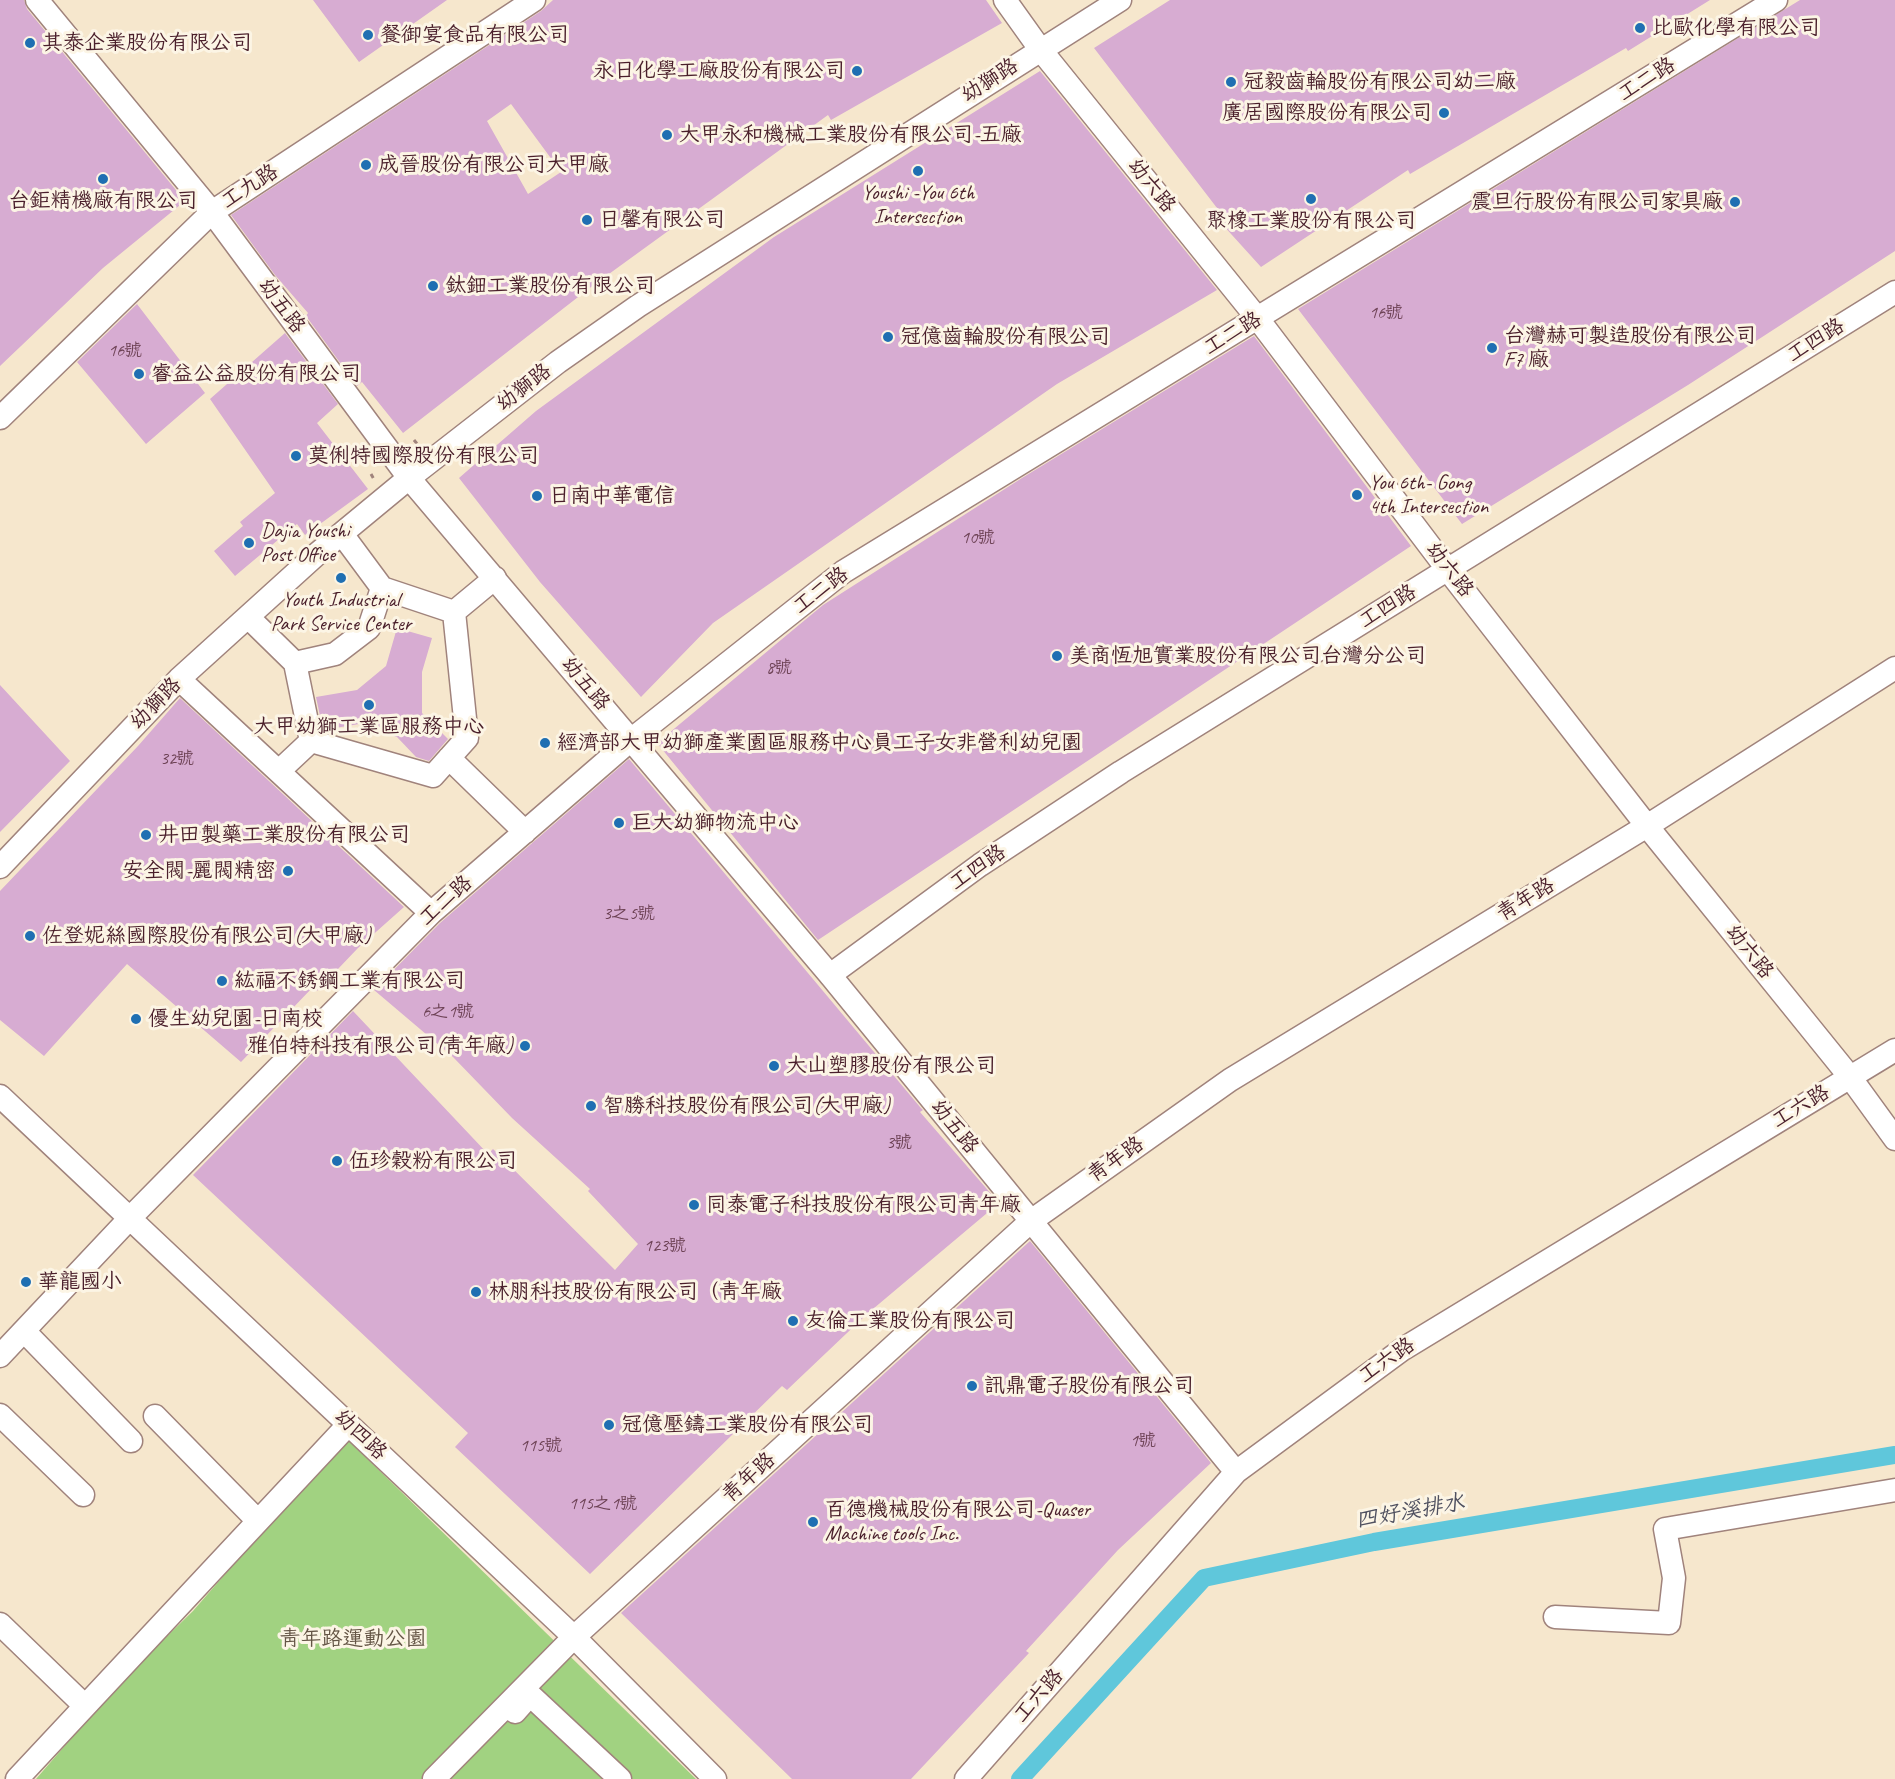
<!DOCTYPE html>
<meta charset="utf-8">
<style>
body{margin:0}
canvas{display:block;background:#f6e7cd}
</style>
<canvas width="1895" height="1779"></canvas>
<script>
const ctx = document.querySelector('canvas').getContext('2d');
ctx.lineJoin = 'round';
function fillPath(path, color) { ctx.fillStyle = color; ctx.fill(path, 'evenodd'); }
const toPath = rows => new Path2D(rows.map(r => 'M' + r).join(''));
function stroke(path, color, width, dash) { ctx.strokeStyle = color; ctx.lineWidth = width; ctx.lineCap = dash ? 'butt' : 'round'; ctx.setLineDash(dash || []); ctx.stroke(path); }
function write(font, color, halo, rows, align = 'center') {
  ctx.font = font + ' Caveat,"LXGW WenKai TC",sans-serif'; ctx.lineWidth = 6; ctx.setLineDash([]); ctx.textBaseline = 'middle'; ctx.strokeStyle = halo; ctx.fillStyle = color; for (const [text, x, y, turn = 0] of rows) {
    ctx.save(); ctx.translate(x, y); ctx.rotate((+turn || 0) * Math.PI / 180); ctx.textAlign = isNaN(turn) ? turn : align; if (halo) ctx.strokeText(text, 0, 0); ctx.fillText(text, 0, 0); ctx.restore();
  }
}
fillPath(toPath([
 [349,1441,696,1779,36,1779,121,1681,193,1611,267,1526]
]), '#a1d281');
stroke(toPath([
 [1020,1779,1204,1578,1374,1542,1895,1455]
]), '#5fc7db', 18);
fillPath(toPath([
 [0,0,24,0,27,9,185,201,103,268,0,366],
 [313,0,447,0,359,62],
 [553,0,986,0,1002,23,831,120,828,115,591,287,403,433,362,382,357,386,306,316,308,313,275,275,231,215,541,11],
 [511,104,561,172,528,194,487,121],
 [1170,0,1710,0,1628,51,1626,48,1410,174,1408,170,1261,267,1222,224,1227,221,1094,48],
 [1800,0,1895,0,1895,251,1688,385,1462,524,1298,309],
 [1040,71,1217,290,1057,384,713,623,641,697,540,582,459,478,536,411,774,237],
 [137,304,205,393,146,444,77,362],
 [285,333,338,404,317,423,368,489,305,535,297,524,235,576,214,551,243,526,240,522,275,493,210,399],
 [1254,336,1411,546,818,940,657,743,823,605,1022,478],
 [397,628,432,638,422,672,422,713,448,739,429,761,416,757,397,737,359,724,323,730,316,697,357,690,386,666],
 [0,685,70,761,0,832],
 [180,698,404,907,358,948,317,991,313,987,241,1062,127,964,44,1056,0,1020,0,891,138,746],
 [629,759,920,1107,923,1110,920,1112,999,1203,867,1314,787,1390,782,1386,590,1574,455,1447,468,1433,193,1175,353,1011,488,1154,493,1149,615,1270,638,1244,588,1191,590,1189,512,1118,453,1057,374,990,440,923],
 [1030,1241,1211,1463,1118,1550,1026,1651,1029,1653,911,1779,792,1779,621,1613]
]), '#d7acd2');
const minor = toPath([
 [37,0,212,212,409,478,830,975,1236,1472],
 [1005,0,1040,49,1258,319,1448,570,1647,826,1850,1077,1895,1139],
 [0,418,212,212,534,0],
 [342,534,382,588],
 [454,612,495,578],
 [248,617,295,663,311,741,433,776,467,738,454,612,382,588,369,628,335,654,295,663],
 [179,679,431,913],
 [449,758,525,832],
 [279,771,311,741],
 [0,867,179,679,317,554,409,478,558,362,638,306,1120,0],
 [830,975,980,865,1121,772,1895,292],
 [0,1096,574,1637,715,1779],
 [24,1331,131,1441],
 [0,1356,130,1218,431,913,632,739,843,572,1776,0],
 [0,1415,83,1495],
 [155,1416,258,1521],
 [1555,1617,1669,1623,1674,1578,1665,1529,1895,1490],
 [0,1624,85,1706],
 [515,1712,530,1695,620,1779],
 [17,1779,348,1425],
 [434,1779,574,1637,1031,1221,1230,1080,1647,826,1895,668],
 [966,1779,1236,1472,1403,1349,1895,1050]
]);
stroke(minor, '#a0837c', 25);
stroke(toPath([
 [414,440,419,446],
 [371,474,375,481]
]), '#a0837c', 3, [4.5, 4.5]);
stroke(minor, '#fff', 22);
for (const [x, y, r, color] of [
 [1640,28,6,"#1f6fb2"],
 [368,35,6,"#1f6fb2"],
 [30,43,6,"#1f6fb2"],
 [857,71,6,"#1f6fb2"],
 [1231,82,6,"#1f6fb2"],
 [1444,113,6,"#1f6fb2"],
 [667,135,6,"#1f6fb2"],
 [366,165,6,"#1f6fb2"],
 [918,171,6,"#1f6fb2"],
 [103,179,6,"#1f6fb2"],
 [1311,199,6,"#1f6fb2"],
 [1735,202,6,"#1f6fb2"],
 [587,220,6,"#1f6fb2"],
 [433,286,6,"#1f6fb2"],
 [888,337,6,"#1f6fb2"],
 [1492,348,6,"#1f6fb2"],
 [139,374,6,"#1f6fb2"],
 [296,456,6,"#1f6fb2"],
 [1357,495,6,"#1f6fb2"],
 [537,496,6,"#1f6fb2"],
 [249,543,6,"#1f6fb2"],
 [341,578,6,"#1f6fb2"],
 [1057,656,6,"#1f6fb2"],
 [369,705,6,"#1f6fb2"],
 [545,743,6,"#1f6fb2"],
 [619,823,6,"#1f6fb2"],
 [146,835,6,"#1f6fb2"],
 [288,871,6,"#1f6fb2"],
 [30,936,6,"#1f6fb2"],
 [222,981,6,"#1f6fb2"],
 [136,1019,6,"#1f6fb2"],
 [525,1046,6,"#1f6fb2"],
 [774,1066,6,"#1f6fb2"],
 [591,1106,6,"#1f6fb2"],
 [337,1161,6,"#1f6fb2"],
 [694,1205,6,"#1f6fb2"],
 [26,1282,6,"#1f6fb2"],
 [476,1292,6,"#1f6fb2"],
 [793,1321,6,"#1f6fb2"],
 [972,1386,6,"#1f6fb2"],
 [609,1425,6,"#1f6fb2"],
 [813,1522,6,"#1f6fb2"]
]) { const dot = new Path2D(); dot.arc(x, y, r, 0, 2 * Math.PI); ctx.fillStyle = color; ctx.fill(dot); stroke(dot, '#fcf5e5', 2); }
write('18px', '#6d4255', null, [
 ["16號",1386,313],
 ["16號",125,351],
 ["10號",978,538],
 ["8號",779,668],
 ["32號",177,759],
 ["3之5號",629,914],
 ["6之1號",448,1012],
 ["3號",899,1143],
 ["123號",665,1246],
 ["1號",1143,1441],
 ["115號",541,1446],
 ["115之1號",603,1504]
]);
write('21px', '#4a1f2b', '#fcf5e5', [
 ["比歐化學有限公司",1652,28],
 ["餐御宴食品有限公司",380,35],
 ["其泰企業股份有限公司",42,43],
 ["永日化學工廠股份有限公司",845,71,"right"],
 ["冠毅齒輪股份有限公司幼二廠",1243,82],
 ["廣居國際股份有限公司",1432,113,"right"],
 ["大甲永和機械工業股份有限公司-五廠",679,135],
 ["成晉股份有限公司大甲廠",378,165],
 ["Youshi -You 6th",918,193,"center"],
 ["Intersection",918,217,"center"],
 ["台鉅精機廠有限公司",103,201,"center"],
 ["震旦行股份有限公司家具廠",1723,202,"right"],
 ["日馨有限公司",599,220],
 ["聚橡工業股份有限公司",1311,221,"center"],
 ["鈦鈿工業股份有限公司",445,286],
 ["台灣赫可製造股份有限公司",1504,336],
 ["F7 廠",1504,360],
 ["冠億齒輪股份有限公司",900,337],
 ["睿益公益股份有限公司",151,374],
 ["莫俐特國際股份有限公司",308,456],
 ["You 6th- Gong",1369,483],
 ["4th Intersection",1369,507],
 ["日南中華電信",549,496],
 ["Dajia Youshi",261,531],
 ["Post Office",261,555],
 ["Youth Industrial",341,600,"center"],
 ["Park Service Center",341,624,"center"],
 ["美商恆旭實業股份有限公司台灣分公司",1069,656],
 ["大甲幼獅工業區服務中心",369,727,"center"],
 ["經濟部大甲幼獅產業園區服務中心員工子女非營利幼兒園",557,743],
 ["巨大幼獅物流中心",631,823],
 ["井田製藥工業股份有限公司",158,835],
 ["安全閥-麗閥精密",276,871,"right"],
 ["佐登妮絲國際股份有限公司(大甲廠)",42,936],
 ["紘福不銹鋼工業有限公司",234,981],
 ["優生幼兒園-日南校",148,1019],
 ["雅伯特科技有限公司(青年廠)",513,1046,"right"],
 ["大山塑膠股份有限公司",786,1066],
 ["智勝科技股份有限公司(大甲廠)",603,1106],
 ["伍珍穀粉有限公司",349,1161],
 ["同泰電子科技股份有限公司青年廠",706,1205],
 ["華龍國小",38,1282],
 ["林朋科技股份有限公司（青年廠",488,1292],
 ["友倫工業股份有限公司",805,1321],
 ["訊鼎電子股份有限公司",984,1386],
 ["冠億壓鑄工業股份有限公司",621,1425],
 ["百德機械股份有限公司-Quaser",825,1510],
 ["Machine tools Inc.",825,1534]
], 'left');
write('21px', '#4a1f2b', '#fcf5e5', [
 ["工二路",1647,80,-32],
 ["幼獅路",990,81,-33],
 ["幼六路",1151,186,51],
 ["工九路",250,187,-33],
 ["幼五路",281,306,53],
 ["工二路",1233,334,-31],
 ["工四路",1816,341,-32],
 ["幼獅路",524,388,-38],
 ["幼六路",1449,570,52],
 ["工二路",821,591,-37],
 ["工四路",1388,607,-32],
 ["幼五路",585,684,50],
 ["幼獅路",156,704,-46],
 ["工四路",978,868,-35],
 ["青年路",1526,900,-31],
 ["工二路",446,901,-42],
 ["幼六路",1749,952,51],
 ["工六路",1801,1107,-31],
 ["幼五路",954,1127,51],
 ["青年路",1116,1160,-35],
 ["工六路",1387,1361,-35],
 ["幼四路",360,1435,43],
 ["青年路",749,1478,-42],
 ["工六路",1039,1696,-49]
]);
write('21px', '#645545', '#fcf5e5', [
 ["青年路運動公園",353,1639]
]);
write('italic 22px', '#505160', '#fcf5e5', [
 ["四好溪排水",1410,1512,-10]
]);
</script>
